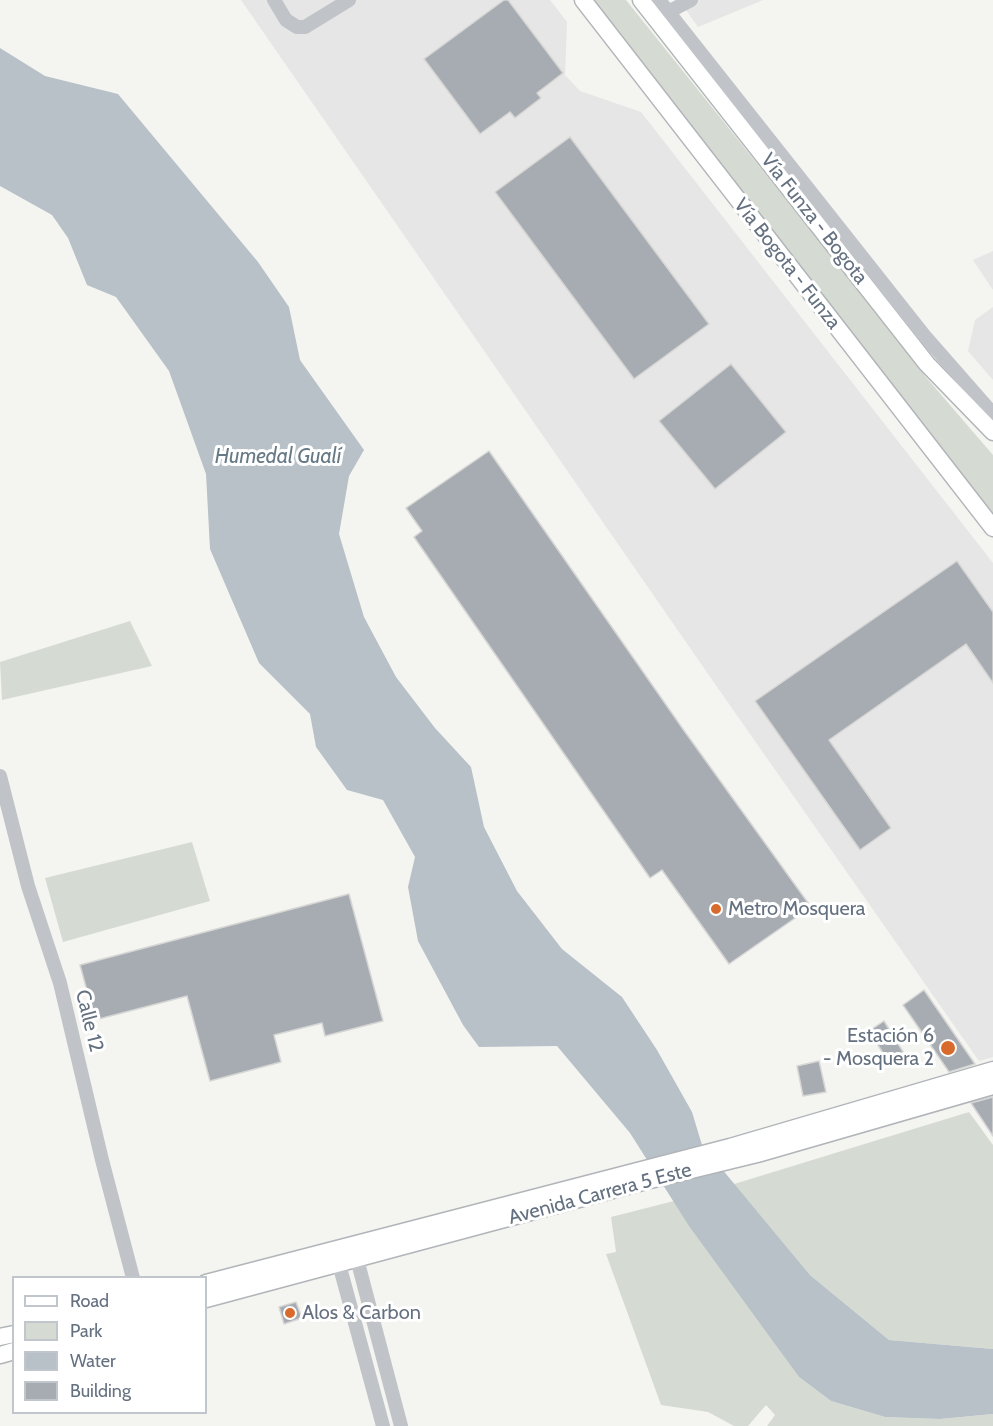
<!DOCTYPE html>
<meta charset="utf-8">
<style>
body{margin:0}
#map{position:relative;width:993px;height:1426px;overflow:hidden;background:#f4f5f1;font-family:Cabin,sans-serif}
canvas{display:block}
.legend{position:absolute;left:12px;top:1276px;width:195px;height:138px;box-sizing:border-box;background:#fff;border:2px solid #c1c6cc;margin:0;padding:8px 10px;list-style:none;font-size:18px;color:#657180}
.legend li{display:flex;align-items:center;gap:12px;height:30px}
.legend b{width:30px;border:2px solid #c1c6cc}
</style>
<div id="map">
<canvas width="993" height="1426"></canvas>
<ul class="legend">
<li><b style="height:8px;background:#fff"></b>Road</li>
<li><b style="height:16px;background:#d5dbd3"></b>Park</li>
<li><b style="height:16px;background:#b8c1c7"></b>Water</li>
<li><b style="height:16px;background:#a7acb3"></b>Building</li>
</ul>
</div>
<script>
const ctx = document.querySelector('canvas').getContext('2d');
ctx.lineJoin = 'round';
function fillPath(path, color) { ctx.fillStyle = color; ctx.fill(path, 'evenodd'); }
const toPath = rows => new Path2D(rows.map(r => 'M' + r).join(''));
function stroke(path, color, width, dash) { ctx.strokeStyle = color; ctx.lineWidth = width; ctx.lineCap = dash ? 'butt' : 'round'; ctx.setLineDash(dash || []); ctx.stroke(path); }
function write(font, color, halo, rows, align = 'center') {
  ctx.font = font + ' Cabin,sans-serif'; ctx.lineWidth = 6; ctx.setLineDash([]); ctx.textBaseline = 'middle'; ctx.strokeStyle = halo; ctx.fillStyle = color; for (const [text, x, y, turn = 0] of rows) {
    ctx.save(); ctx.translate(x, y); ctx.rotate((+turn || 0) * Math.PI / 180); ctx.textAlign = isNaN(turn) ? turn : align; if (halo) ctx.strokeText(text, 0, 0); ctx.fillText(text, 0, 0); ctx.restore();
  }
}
fillPath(toPath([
 [241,0,550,0,567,22,565,75,580,91,641,112,993,563,993,1057,979,1061,722,694],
 [679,0,763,0,698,27],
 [993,251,993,290,973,260],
 [993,307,993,380,968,351,975,320]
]), '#e5e6e5');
fillPath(toPath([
 [590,0,626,0,873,308,925,376,993,455,993,515],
 [130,621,152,666,2,700,0,662],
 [192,842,210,901,63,942,45,878],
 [969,1112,993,1145,993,1349,889,1340,810,1275,734,1184],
 [674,1201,799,1377,831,1401,885,1417,940,1419,993,1414,993,1426,767,1426,775,1415,766,1405,748,1426,734,1426,708,1412,661,1405,606,1254,616,1252,611,1217]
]), '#d5dbd3');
fillPath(toPath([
 [0,48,45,76,118,94,258,262,289,307,300,360,364,450,349,476,339,534,364,617,396,677,435,728,471,767,484,827,517,891,562,949,622,997,657,1050,692,1112,702,1145,810,1275,889,1340,993,1349,993,1414,940,1419,885,1417,831,1401,799,1377,689,1226,630,1133,557,1046,479,1047,463,1025,418,941,408,887,415,857,383,800,347,790,316,747,310,714,259,663,210,549,206,474,169,371,116,297,87,285,68,238,52,215,0,186]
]), '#b8c1c7');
const building = toPath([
 [504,0,508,0,563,73,537,93,541,98,515,118,510,112,480,134,424,59,504,0],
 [570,137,709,324,634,379,495,192,570,137],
 [731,364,786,432,715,489,659,421,731,364],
 [489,451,685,732,811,907,729,964,662,870,650,878,414,537,422,531,406,508,489,451],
 [957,561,993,612,993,683,966,644,829,740,891,828,860,850,755,701,957,561],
 [349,894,383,1021,325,1036,322,1023,274,1035,281,1062,210,1081,187,996,95,1020,80,965,349,894],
 [924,990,975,1064,949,1072,903,1005,924,990],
 [884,1021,905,1055,890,1064,869,1031,884,1021],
 [819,1061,826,1092,803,1096,797,1066,819,1061],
 [993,1097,993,1136,971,1103,993,1097],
 [296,1302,302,1318,284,1324,279,1307,296,1302]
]);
fillPath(building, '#a7acb3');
stroke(building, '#d6d6d4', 1.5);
const major = toPath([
 [583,0,993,528],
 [641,0,927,364,993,432],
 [206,1283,730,1147,993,1070],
 [206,1299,646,1181,757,1154,993,1086],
 [0,1337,14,1334],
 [0,1355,14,1351]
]);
stroke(major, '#b1b5b9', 19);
stroke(toPath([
 [274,0,286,20,297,27,305,27,349,0],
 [659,0,924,335,993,414],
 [668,12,691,0],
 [0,776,28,886,60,983,102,1160,133,1278],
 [342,1254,339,1264,383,1426],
 [357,1259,401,1426]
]), '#c0c3c7', 14);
stroke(major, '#fff', 16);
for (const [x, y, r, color] of [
 [716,909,6,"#d86a2e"],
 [948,1048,8,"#d86a2e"],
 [290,1313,6,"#d86a2e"]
]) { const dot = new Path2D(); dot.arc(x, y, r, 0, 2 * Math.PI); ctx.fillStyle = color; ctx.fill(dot); stroke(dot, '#fff', 2); }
write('20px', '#657180', '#fff', [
 ["Vía Funza - Bogota",814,219,52],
 ["Vía Bogota - Funza",787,264,52],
 ["Calle 12",89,1021,76],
 ["Avenida Carrera 5 Este",600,1194,-15]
]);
write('20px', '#657180', '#fff', [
 ["Metro Mosquera",728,909],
 ["Estación 6",934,1036,"right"],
 ["- Mosquera 2",934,1059,"right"],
 ["Alos & Carbon",302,1313]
], 'left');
write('italic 21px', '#667985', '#fff', [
 ["Humedal Gualí",278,457]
]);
</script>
